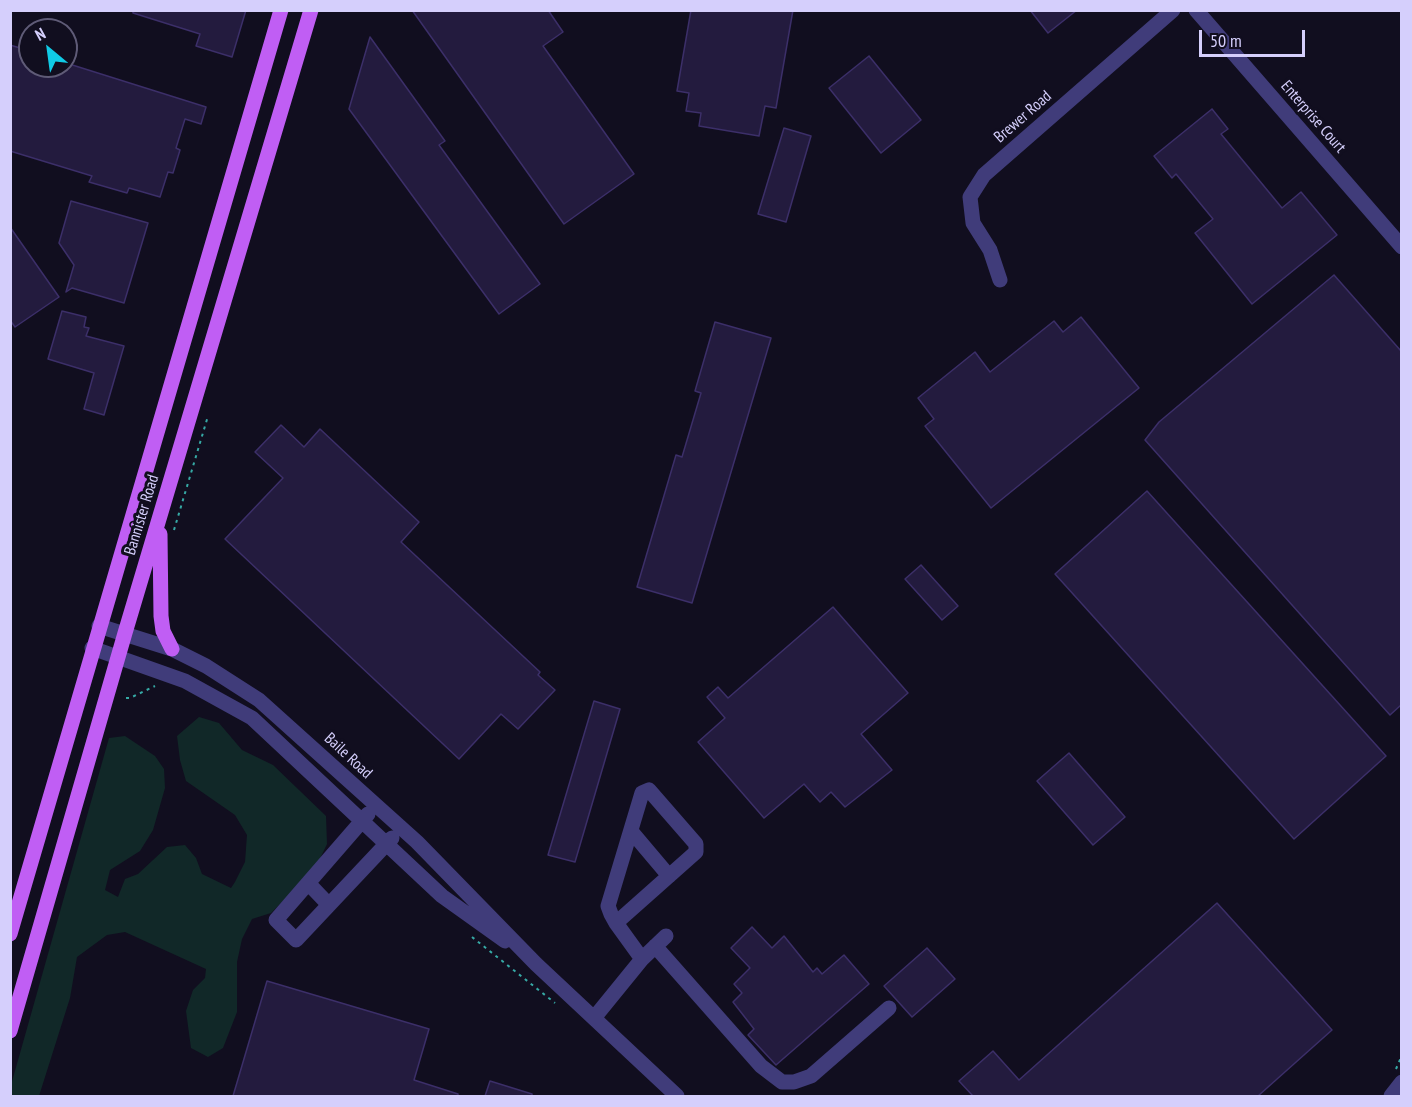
<!DOCTYPE html>
<style>
body{margin:0}
#map{position:relative;width:1412px;height:1107px;overflow:hidden;background:#110e1f;font-family:"PT Sans Narrow",sans-serif}
canvas{display:block}
.frame{position:absolute;inset:0;border:12px solid #d5cffc;pointer-events:none}
.north{position:absolute;left:18px;top:18px;width:60px;height:60px;box-sizing:border-box;background:#110e1f;border:2px solid #5f5b77;border-radius:50%;rotate:331deg;font-size:16px;font-weight:700;line-height:24px;text-align:center;color:#d5cffc}
.north::after{content:'';display:block;margin:auto;width:21px;height:27px;background:#10cbe6;clip-path:polygon(50% 0,100% 100%,50% 72%,0 100%)}
.scale{position:absolute;left:1199px;top:30px;width:106px;height:27px;box-sizing:border-box;border:3px solid #d5cffc;border-top:0;padding-left:8px;font-size:18px;line-height:21px;white-space:nowrap;color:#d5cffc;-webkit-text-stroke:4px #110e1f;paint-order:stroke}
</style>
<div id="map">
<canvas width="1412" height="1107"></canvas>
<div class="frame"></div>
<div class="north">N</div>
<div class="scale">50 m</div>
</div>
<script>
const ctx = document.querySelector('canvas').getContext('2d');
ctx.lineJoin = 'round';
function fillPath(path, color) { ctx.fillStyle = color; ctx.fill(path, 'evenodd'); }
const toPath = rows => new Path2D(rows.map(r => 'M' + r).join(''));
function stroke(path, color, width, dash) { ctx.strokeStyle = color; ctx.lineWidth = width; ctx.lineCap = dash ? 'butt' : 'round'; ctx.setLineDash(dash || []); ctx.stroke(path); }
function write(font, color, halo, rows, align = 'center') {
  ctx.font = font + ' "PT Sans Narrow",sans-serif'; ctx.lineWidth = 6; ctx.setLineDash([]); ctx.textBaseline = 'middle'; ctx.strokeStyle = halo; ctx.fillStyle = color; for (const [text, x, y, turn = 0] of rows) {
    ctx.save(); ctx.translate(x, y); ctx.rotate((+turn || 0) * Math.PI / 180); ctx.textAlign = isNaN(turn) ? turn : align; if (halo) ctx.strokeText(text, 0, 0); ctx.fillText(text, 0, 0); ctx.restore();
  }
}
fillPath(toPath([
 [199,717,219,723,242,750,273,765,326,816,327,844,315,869,271,913,252,919,242,939,237,962,237,1012,223,1048,208,1057,191,1048,186,1011,193,990,205,978,206,969,125,932,107,935,77,957,70,998,39,1096,11,1096,11,1085,109,738,125,736,155,756,164,769,165,788,153,830,140,851,110,870,105,890,118,897,125,879,138,874,167,847,185,845,196,858,202,874,231,888,235,882,245,862,247,835,235,815,186,781,180,760,177,736]
]), '#112828');
const building = toPath([
 [133,10,246,10,232,57,196,46,200,34,133,13,133,10],
 [412,10,548,10,563,32,543,46,634,174,564,224,412,10],
 [691,10,793,10,776,108,765,106,759,136,699,126,701,113,686,111,689,93,677,91,691,10],
 [1030,10,1077,10,1048,33,1030,10],
 [370,37,445,141,439,145,540,284,499,314,349,109,370,37],
 [10,45,30,51,30,66,66,66,66,63,206,107,201,124,185,119,176,148,180,150,173,173,168,172,160,197,129,188,127,193,89,182,92,176,10,151,10,45],
 [869,56,921,120,881,153,829,88,869,56],
 [1212,109,1228,129,1221,134,1282,208,1301,192,1337,235,1252,304,1195,233,1213,219,1176,174,1172,178,1154,156,1212,109],
 [784,128,811,136,786,222,758,214,784,128],
 [71,201,148,223,124,303,72,288,66,292,74,265,59,243,71,201],
 [10,227,59,297,15,327,10,320,10,227],
 [1334,275,1401,351,1401,705,1390,715,1145,440,1159,422,1334,275],
 [62,311,86,317,84,327,89,328,86,336,124,346,104,415,84,409,94,373,48,359,62,311],
 [1081,317,1139,388,991,508,925,426,934,419,918,398,975,352,990,372,1054,321,1063,332,1081,317],
 [715,322,771,338,692,603,637,587,676,455,682,457,701,393,695,391,715,322],
 [281,425,304,447,320,429,419,522,401,542,540,672,538,675,555,690,518,729,501,714,459,759,225,539,283,478,255,452,281,425],
 [1147,491,1386,756,1294,839,1055,574,1147,491],
 [921,565,958,606,942,620,905,579,921,565],
 [833,607,908,693,861,734,892,770,845,807,831,792,820,802,804,784,764,818,698,742,725,718,707,697,718,687,728,698,833,607],
 [594,701,620,709,575,862,548,855,594,701],
 [1069,753,1125,817,1093,845,1037,781,1069,753],
 [1217,903,1332,1030,1258,1096,973,1096,959,1081,993,1051,1019,1080,1217,903],
 [752,927,772,948,784,936,813,972,817,968,822,974,844,955,869,984,776,1065,748,1035,754,1029,733,1002,742,993,734,984,750,968,731,948,752,927],
 [927,948,955,979,912,1017,884,986,927,948],
 [267,981,429,1029,414,1080,458,1094,458,1096,233,1096,267,981],
 [490,1081,532,1094,532,1096,485,1096,490,1081]
]);
fillPath(building, '#231b3e');
stroke(building, '#3c2f69', 1.5);
stroke(toPath([
 [174,530,208,416],
 [126,698,130,698,155,686],
 [472,937,555,1003],
 [1396,1069,1402,1055]
]), '#36a9a5', 2, [3, 4.5]);
stroke(toPath([
 [1196,10,1402,247],
 [1000,280,990,250,973,223,970,197,984,175,1173,10],
 [99,626,172,649,206,666,259,700,417,842,536,964,677,1096],
 [92,648,185,681,252,718,442,896,505,941],
 [368,814,276,920,296,940,392,838],
 [631,831,669,876],
 [309,884,329,905],
 [616,923,696,852,696,844,649,790,642,793,608,906,611,914,616,923,642,959],
 [655,946,761,1066,782,1082,794,1082,811,1076,889,1008],
 [594,1018,642,959,666,936],
 [1391,1096,1402,1082]
]), '#403c7a', 15);
stroke(toPath([
 [160,534,161,616,163,631,172,649],
 [10,934,281,10],
 [10,1031,125,633,311,10]
]), '#c05ef4', 15);
write('16px', '#d5cffc', '#110e1f', [
 ["Brewer Road",1023,117,-41],
 ["Enterprise Court",1313,117,49],
 ["Bannister Road",142,515,-73],
 ["Baile Road",348,756,43]
]);
</script>
